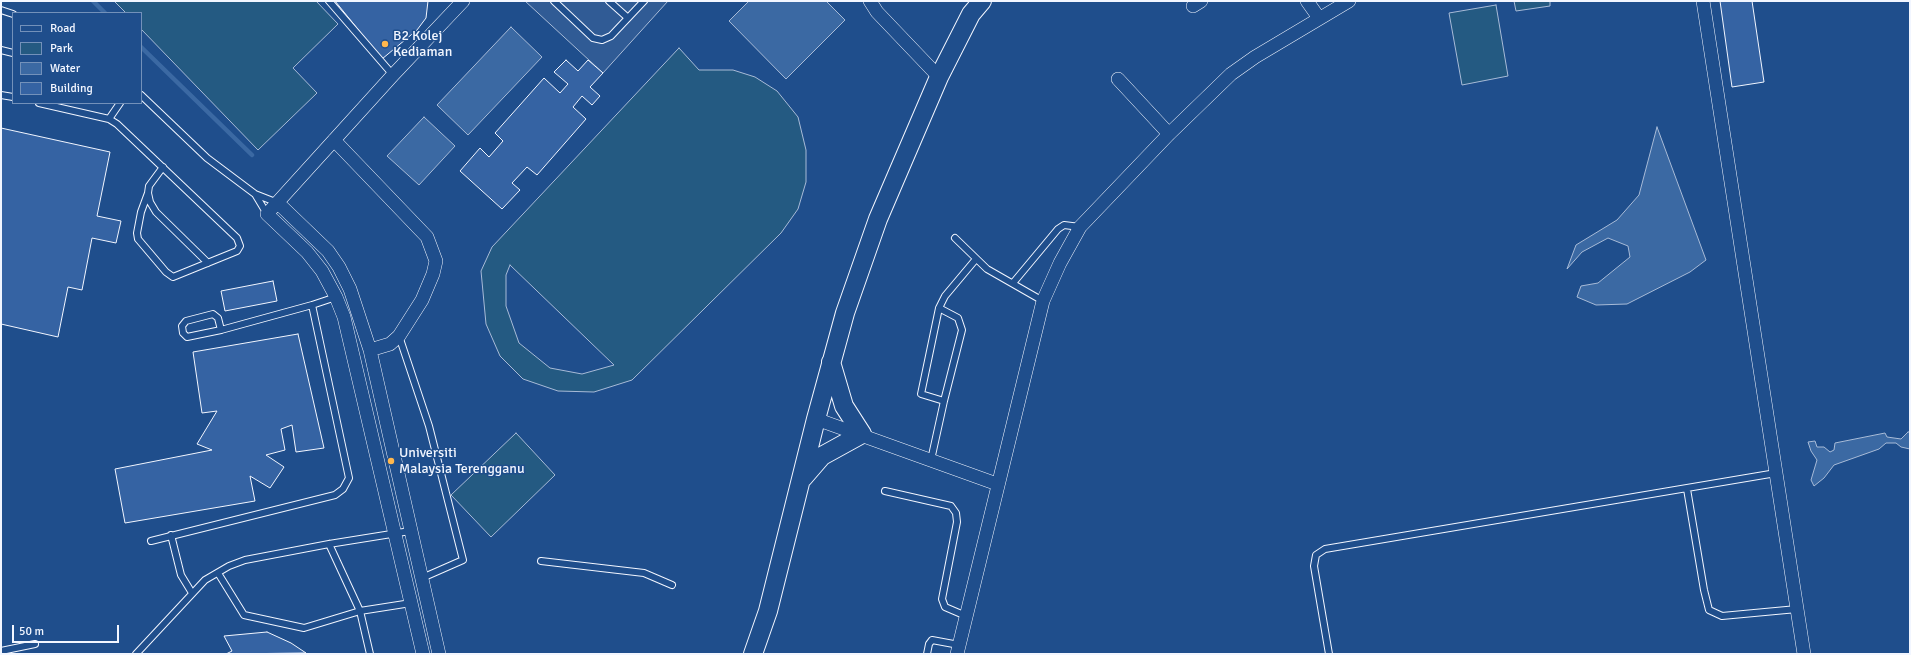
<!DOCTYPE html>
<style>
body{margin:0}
#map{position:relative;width:1911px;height:655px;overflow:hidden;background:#1f4e8c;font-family:Signika,sans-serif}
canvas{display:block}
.frame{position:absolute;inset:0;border:2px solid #f2f6ff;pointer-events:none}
.legend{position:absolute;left:12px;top:12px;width:130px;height:92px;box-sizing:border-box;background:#1f4e8c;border:1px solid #7391ba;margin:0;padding:5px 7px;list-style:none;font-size:12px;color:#f2f6ff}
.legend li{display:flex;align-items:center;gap:8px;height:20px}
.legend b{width:20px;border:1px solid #7391ba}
.scale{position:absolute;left:12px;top:625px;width:107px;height:18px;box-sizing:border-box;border:2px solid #f2f6ff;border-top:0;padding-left:5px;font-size:12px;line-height:14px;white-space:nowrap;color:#f2f6ff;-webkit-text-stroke:3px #1f4e8c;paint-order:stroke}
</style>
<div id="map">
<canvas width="1911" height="655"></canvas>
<div class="frame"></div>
<ul class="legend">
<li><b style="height:5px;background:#1f4e8c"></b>Road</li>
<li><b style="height:11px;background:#245a82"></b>Park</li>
<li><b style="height:11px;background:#3b69a3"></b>Water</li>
<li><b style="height:11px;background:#3563a3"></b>Building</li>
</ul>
<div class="scale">50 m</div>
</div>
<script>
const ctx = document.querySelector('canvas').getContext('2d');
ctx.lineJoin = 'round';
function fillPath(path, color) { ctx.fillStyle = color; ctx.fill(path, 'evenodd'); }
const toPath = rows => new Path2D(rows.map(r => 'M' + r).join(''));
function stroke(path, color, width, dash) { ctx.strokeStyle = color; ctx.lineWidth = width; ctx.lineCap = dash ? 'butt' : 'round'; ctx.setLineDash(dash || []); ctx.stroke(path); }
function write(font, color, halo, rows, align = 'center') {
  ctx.font = font + ' Signika,sans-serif'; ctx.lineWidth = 3; ctx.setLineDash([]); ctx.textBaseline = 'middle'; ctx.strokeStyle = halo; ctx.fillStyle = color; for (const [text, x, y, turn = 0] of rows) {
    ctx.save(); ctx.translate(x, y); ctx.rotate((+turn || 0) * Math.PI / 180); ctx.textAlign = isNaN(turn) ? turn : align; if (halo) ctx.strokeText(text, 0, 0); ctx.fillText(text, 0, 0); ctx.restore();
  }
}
const green = toPath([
 [114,1,316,1,338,24,293,68,317,93,258,150,141,29,141,13,126,13,114,1],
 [1514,1,1550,1,1550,6,1516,11,1514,1],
 [1496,5,1508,76,1462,85,1449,13,1496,5],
 [679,48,699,70,733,70,755,77,777,91,798,117,806,150,806,182,798,209,781,233,632,380,594,392,558,391,523,379,500,356,486,324,481,271,492,247,679,48],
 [510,265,614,365,582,374,550,368,519,343,506,306,506,275,510,265],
 [516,433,555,475,491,537,451,495,516,433]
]);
fillPath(green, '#245a82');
stroke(green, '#a8bbd7', 1);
const parking = toPath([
 [525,1,668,1,603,73,525,1]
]);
fillPath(parking, '#305b95');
stroke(parking, '#a8bbd7', 1);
const water = toPath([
 [749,1,826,1,845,20,786,79,729,21,749,1],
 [511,27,542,57,468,135,437,105,511,27],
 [424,117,455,146,419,185,387,156,424,117],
 [1657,127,1706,260,1690,272,1627,304,1596,305,1577,297,1581,286,1598,283,1630,257,1628,246,1608,238,1582,252,1567,269,1576,245,1617,220,1639,195,1657,127],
 [1908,432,1910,432,1910,449,1901,447,1896,443,1886,443,1879,449,1834,465,1824,478,1814,486,1811,480,1817,460,1811,451,1808,442,1815,441,1817,447,1824,447,1830,452,1834,450,1835,443,1885,433,1887,437,1901,439,1908,432]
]);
fillPath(water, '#3b69a3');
stroke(water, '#a8bbd7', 1);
stroke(toPath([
 [93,1,105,13],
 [141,47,252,155]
]), '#3b69a3', 4.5);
const building = toPath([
 [335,1,428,1,426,18,417,30,382,59,335,1],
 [1720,1,1752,1,1764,82,1732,87,1720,1],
 [566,60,578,71,588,60,603,73,590,87,600,96,592,105,582,96,573,107,586,119,537,175,527,167,512,183,520,190,502,209,460,171,480,148,489,157,503,141,495,133,544,78,560,93,568,84,554,72,566,60],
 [1,128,110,152,97,216,121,221,116,243,92,238,82,290,68,287,58,337,1,324,1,128],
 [273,281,277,301,225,311,221,291,273,281],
 [298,334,324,448,296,452,292,425,281,429,285,450,266,455,284,467,270,488,250,476,255,501,125,523,115,469,212,450,197,444,217,411,202,413,193,352,298,334],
 [267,632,291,643,306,653,226,654,232,651,224,636,267,632]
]);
fillPath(building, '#3563a3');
stroke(building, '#f2f6ff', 1);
const lane = toPath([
 [329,1,393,75],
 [554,1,593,38,602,40,611,36,644,1],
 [609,1,628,18],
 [1,10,13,14],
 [1,50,13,53],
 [1,95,13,97],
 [141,95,207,158,255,194,278,203],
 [39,103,109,119,117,124,237,238,240,246,237,251,173,277,166,272,138,239,137,233,141,212,148,193],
 [109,119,120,103],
 [163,167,149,186,148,193,150,202,156,212,208,263],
 [255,194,267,214],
 [955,238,987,269,1043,301],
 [1013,283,1058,229,1064,225,1080,227],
 [312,305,336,297],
 [939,308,958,318,962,330,944,401],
 [399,336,429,426,463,560,422,578],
 [931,460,944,401,921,394,939,308,945,296,976,259],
 [1687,489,1704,590,1709,610,1722,616,1797,609],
 [885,491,951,506,956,513,957,522,942,599,945,607,966,616],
 [171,535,181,575,192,593],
 [151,541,335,495,343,489,349,478,312,305,221,330,187,337,183,333,182,326,186,321,213,314,218,318,221,330],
 [329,544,360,611,370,654],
 [541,561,644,573,672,585],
 [218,573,244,615,304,628,360,611,411,603],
 [1,651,35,644],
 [136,654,205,580,229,566,245,560,329,544,410,531],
 [927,654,929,644,932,640,959,645],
 [1329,654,1314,566,1316,555,1325,549,1776,473]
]);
const street = toPath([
 [870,1,877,12,939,77],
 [1307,1,1319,18],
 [1703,1,1804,654],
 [1193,6,1201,1],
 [1118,79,1169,134],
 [334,140,427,237,436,261,433,274,422,300,399,336,390,344,370,350],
 [278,203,328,251,339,267,350,289,370,350,439,654],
 [816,419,997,484],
 [423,654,344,317,336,297,322,271,307,252,267,214,393,75,463,1],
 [957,654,1043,301,1060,263,1080,227,1169,134,1231,74,1255,57,1349,1]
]);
const secondary = toPath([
 [803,478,822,456,862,434,844,406,831,362],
 [753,654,768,611,816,419,845,313,878,219,939,77,971,14,982,1]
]);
stroke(lane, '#f2f6ff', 8);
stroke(street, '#f2f6ff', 14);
stroke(secondary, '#f2f6ff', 20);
stroke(lane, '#1f4e8c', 6);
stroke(street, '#1f4e8c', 13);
stroke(secondary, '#1f4e8c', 18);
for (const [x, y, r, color] of [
 [385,44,4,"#ffb74d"],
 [391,461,4,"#ffb74d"]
]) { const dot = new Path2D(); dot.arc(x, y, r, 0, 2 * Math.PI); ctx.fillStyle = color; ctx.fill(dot); stroke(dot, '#1f4e8c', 1.5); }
write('14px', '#f2f6ff', '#1f4e8c', [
 ["B2 Kolej",393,36],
 ["Kediaman",393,52],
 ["Universiti",399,453],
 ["Malaysia Terengganu",399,469]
], 'left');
</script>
